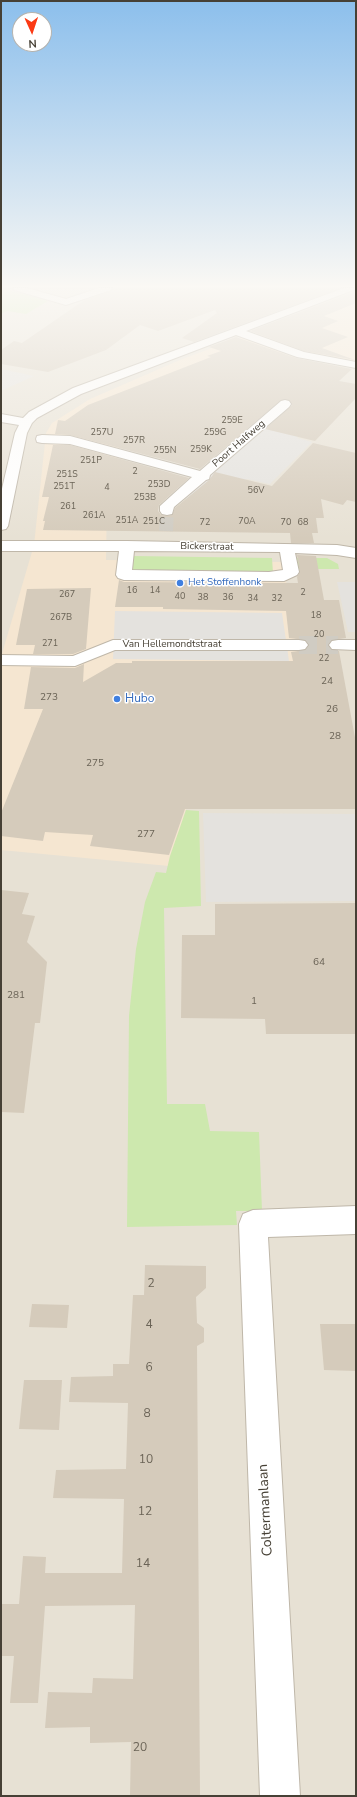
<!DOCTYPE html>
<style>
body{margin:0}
#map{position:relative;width:357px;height:1797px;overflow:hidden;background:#f3efe6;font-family:"Nunito Sans",sans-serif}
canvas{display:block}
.frame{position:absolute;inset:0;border:2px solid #464035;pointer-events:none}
.north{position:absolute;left:12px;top:12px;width:40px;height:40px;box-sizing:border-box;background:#fff;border:1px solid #b5b3ae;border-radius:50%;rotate:177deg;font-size:11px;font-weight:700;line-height:16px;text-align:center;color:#464035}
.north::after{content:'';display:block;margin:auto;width:14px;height:18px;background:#fb3a15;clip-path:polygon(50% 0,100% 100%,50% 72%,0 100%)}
</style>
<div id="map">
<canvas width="357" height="1797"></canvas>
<div class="frame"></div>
<div class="north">N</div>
</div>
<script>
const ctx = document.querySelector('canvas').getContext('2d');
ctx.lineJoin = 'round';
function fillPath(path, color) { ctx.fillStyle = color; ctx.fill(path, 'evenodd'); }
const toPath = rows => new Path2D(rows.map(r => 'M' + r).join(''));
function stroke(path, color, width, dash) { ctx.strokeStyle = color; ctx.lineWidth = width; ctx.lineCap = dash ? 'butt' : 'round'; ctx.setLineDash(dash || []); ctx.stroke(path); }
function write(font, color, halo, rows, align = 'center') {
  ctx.font = font + ' "Nunito Sans",sans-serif'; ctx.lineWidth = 3; ctx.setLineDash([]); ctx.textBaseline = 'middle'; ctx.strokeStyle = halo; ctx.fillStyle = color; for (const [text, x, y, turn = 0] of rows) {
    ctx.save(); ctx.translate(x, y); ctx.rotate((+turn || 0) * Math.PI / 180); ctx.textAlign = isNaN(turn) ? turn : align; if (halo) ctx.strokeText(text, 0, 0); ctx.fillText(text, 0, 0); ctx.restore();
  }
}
fillPath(toPath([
 [1,288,356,288,356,1796,1,1796]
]), '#e7e1d4');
fillPath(toPath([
 [356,294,356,363,301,355,124,433,107,499,106,560,283,562,311,736,192,789,169,866,1,850,1,657,34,545,46,433,52,423,90,399,180,360]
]), '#f5e6d1');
fillPath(toPath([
 [1,288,2,288,48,301,26,314,7,311,1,314],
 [132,556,272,558,273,573,130,571],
 [297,558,327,558,338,564,339,569,299,569],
 [186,810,199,811,201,906,164,908,167,1104,205,1104,210,1131,259,1132,262,1211,236,1211,237,1225,127,1227,129,1016,136,949,145,902,156,872,166,873,170,856]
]), '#cde8ae');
fillPath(toPath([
 [1,369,34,376,1,391],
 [308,387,328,407,297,438,312,442,270,484,247,479,229,496,185,499],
 [337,582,355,582,356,632,348,632],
 [115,611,282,613,289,661,113,659],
 [203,813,356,814,356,901,206,902]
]), '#e4e2de');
fillPath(toPath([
 [113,288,341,288,194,342,182,338,217,313,215,310,158,331,140,325,106,350,48,372,1,364,1,350,14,341,22,343,83,301,111,291],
 [356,291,356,303,324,316,338,321,322,328,348,337,322,348,355,360,304,351,250,331],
 [236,337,296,358,352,369,339,381,356,384,356,398,315,441,265,429,292,405,289,400,281,400,200,469,70,435,55,434,58,420,65,421,88,405,211,357,207,356,221,351,209,347],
 [313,443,356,453,356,502,347,500,343,505,321,499,324,518,316,518,318,533,312,533,314,543,291,543,290,533,43,530,45,521,43,521,49,497,42,497,53,445,70,445,189,478,159,505,158,511,161,515,167,516,172,515,175,508,209,480,215,472,272,486],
 [297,555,316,556,324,600,339,600,346,638,332,640,328,645,332,650,339,651,356,743,356,809,185,809,169,855,90,846,93,835,45,832,43,841,1,836,1,813,43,709,24,709,31,667,75,668,84,664,83,682,116,663,132,663,132,661,293,661,291,652,305,650,309,646,305,640,289,638,286,611,163,609,163,607,115,607,119,580,124,582,298,583,297,577,300,572],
 [91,588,86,649,73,654,33,654,35,645,16,645,27,589],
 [1,890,29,893,22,914,35,916,27,942,47,962,40,1023,35,1023,24,1113,1,1112],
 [356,903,356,1034,266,1034,265,1019,181,1018,182,935,215,935,215,904],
 [145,1265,206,1266,206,1288,196,1297,197,1323,204,1328,204,1342,197,1346,200,1796,130,1796,131,1742,90,1743,90,1727,45,1728,48,1692,92,1693,93,1678,133,1679,135,1605,45,1606,38,1703,10,1703,14,1656,1,1656,1,1604,19,1604,23,1556,46,1557,45,1573,122,1573,124,1499,53,1498,56,1470,126,1469,128,1403,69,1402,71,1377,113,1376,113,1364,129,1364,133,1295,144,1295],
 [32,1304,69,1305,67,1328,29,1327],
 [320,1324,356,1324,356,1371,324,1370],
 [24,1380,62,1380,59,1430,19,1429]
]), '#d5cbbb');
stroke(toPath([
 [166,531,167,511]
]), '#d0ccc3', 14, [14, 7]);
stroke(toPath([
 [299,645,338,645]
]), '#d0ccc3', 18, [18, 9]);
const minor = toPath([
 [13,288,27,288,66,299,99,288,112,288,111,290,66,305,14,290,13,288],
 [344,288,356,288,356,289,246,331,304,352,356,362,356,368,297,357,236,335,81,394,37,418,32,423,27,433,8,526,6,529,1,530,1,493,15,433,19,425,1,422,1,414,23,418,29,412,73,388,344,288],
 [285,400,289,401,291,404,289,407,210,475,209,479,206,480,174,507,172,514,167,515,162,514,160,511,160,506,192,477,70,444,42,443,37,442,36,439,37,436,42,435,70,436,200,471,281,401,285,400],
 [1,541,127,541,337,545,356,548,356,558,337,555,295,553,299,572,297,575,284,581,124,580,118,578,116,575,119,551,1,551,1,541],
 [134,551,280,552,283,570,269,572,132,570,134,551],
 [113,640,299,640,305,641,308,645,305,649,299,650,115,650,75,666,1,665,1,655,73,656,113,640],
 [338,640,356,640,356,650,332,649,329,645,332,641,338,640],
 [356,1206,356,1234,268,1237,300,1796,260,1796,239,1224,243,1214,253,1210,356,1206]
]);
stroke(minor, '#bfb7a9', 2);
fillPath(minor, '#fff');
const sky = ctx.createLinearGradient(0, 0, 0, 539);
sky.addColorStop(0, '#8cbfec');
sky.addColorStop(0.53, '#faf8f4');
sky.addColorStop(1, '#faf8f400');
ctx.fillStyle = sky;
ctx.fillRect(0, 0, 357, 539);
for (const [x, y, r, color] of [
 [180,583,4,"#3f7fe0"],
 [117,699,4,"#3f7fe0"]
]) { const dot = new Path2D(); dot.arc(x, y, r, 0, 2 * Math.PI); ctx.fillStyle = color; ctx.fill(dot); stroke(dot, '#fff', 1.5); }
write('9px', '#6a6356', null, [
 ["259E",232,421],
 ["257U",102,433],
 ["259G",215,433],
 ["257R",134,441],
 ["259K",201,450],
 ["255N",165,451],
 ["251P",91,461],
 ["2",135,472],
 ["251S",67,475],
 ["253D",159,485],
 ["251T",64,487],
 ["4",107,488],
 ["56V",256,491],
 ["253B",145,498],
 ["261",68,507],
 ["261A",94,516],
 ["251A",127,521],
 ["251C",154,522],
 ["70A",247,522],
 ["72",205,523],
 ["70",286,523],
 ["68",303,523],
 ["16",132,591],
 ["14",155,591],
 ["2",303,593],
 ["267",67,595],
 ["40",180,597],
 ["38",203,598],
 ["36",228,598],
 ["34",253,599],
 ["32",277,599],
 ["18",316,616],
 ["267B",61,618],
 ["20",319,635],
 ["271",50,644],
 ["22",324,659]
]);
write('10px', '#464035', '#fff', [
 ["Poort Halfweg",239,444,-41],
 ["Bickerstraat",207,547,1],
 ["Van Hellemondtstraat",172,645]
]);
write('10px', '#366cbe', '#fff', [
 ["Het Stoffenhonk",188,583]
], 'left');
write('10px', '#6a6356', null, [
 ["24",327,682],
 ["273",49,698],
 ["26",332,710],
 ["28",335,737],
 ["275",95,764],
 ["277",146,835],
 ["64",319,963],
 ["281",16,996],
 ["1",254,1002]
]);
write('12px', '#366cbe', '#fff', [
 ["Hubo",125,699]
], 'left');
write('12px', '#6a6356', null, [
 ["2",151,1284],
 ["4",149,1325],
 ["6",149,1368],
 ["8",147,1414],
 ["10",146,1460],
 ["12",145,1512],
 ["14",143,1564],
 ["20",140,1748]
]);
write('14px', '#464035', '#fff', [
 ["Coltermanlaan",266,1510,-93]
]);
</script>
